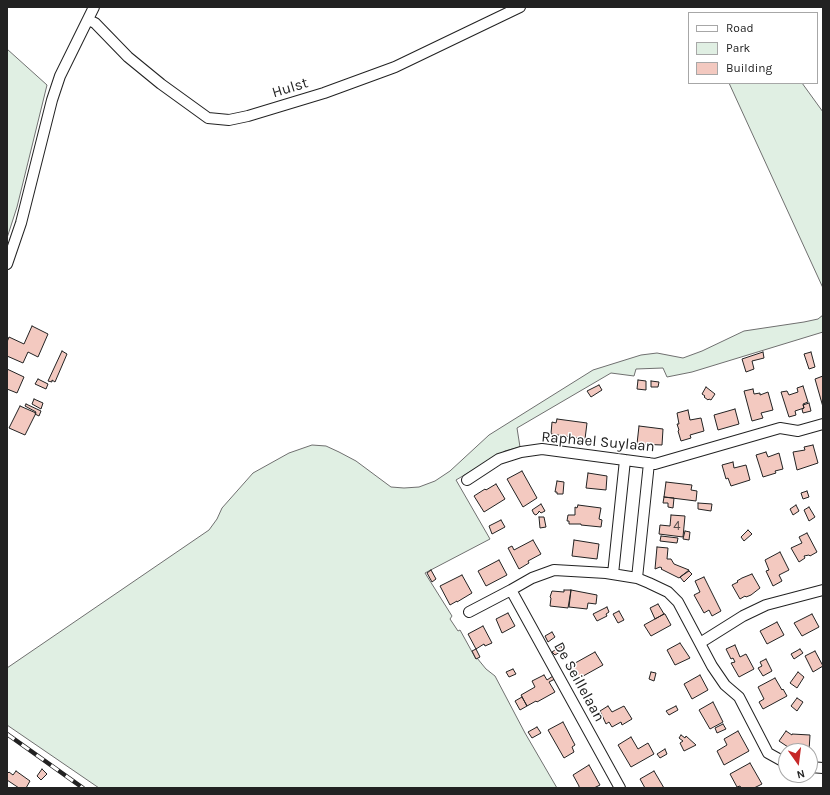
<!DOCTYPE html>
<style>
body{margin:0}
#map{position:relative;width:830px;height:795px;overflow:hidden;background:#fff;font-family:Karla,sans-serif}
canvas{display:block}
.frame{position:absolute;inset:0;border:8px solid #222;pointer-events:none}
.legend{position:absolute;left:688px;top:12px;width:130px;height:72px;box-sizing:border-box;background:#fff;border:1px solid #a7a7a7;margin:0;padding:5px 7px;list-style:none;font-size:12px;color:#222}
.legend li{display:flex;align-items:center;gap:8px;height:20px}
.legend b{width:20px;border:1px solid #a7a7a7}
.north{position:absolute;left:778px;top:743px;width:40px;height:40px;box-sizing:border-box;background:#fff;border:1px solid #a7a7a7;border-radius:50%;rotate:166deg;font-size:11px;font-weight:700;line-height:16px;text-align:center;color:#222}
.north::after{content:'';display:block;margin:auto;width:14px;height:18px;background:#c62828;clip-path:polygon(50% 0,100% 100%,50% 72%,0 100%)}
</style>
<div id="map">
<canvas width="830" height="795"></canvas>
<div class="frame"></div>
<ul class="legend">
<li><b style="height:5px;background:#fff"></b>Road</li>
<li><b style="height:11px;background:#e0efe3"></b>Park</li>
<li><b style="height:11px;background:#f3c9c0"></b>Building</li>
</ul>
<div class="north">N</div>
</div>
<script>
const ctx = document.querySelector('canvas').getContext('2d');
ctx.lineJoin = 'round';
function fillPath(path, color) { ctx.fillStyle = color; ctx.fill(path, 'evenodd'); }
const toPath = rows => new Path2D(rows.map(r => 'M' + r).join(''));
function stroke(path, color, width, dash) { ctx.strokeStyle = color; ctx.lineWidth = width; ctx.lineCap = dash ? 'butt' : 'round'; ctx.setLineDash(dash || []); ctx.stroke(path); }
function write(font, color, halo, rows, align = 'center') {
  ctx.font = font + ' Karla,sans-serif'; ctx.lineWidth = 3; ctx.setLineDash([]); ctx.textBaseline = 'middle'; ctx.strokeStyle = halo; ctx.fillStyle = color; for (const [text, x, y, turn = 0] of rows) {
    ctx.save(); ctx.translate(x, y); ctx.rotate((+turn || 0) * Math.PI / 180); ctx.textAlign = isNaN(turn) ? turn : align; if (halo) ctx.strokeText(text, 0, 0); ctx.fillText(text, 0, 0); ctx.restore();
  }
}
const green = toPath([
 [7,49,47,85,17,207,7,238,7,49],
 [729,83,802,83,823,112,823,288,729,83],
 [823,315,823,332,692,372,667,377,663,368,636,369,634,376,611,373,517,428,520,447,505,451,456,480,490,539,425,573,452,616,450,619,458,631,460,630,476,659,477,658,486,669,495,676,525,733,557,788,99,788,7,725,7,668,209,530,217,519,222,508,253,473,289,453,312,445,326,446,339,452,356,461,391,487,404,488,419,487,435,481,450,471,489,435,593,370,641,355,657,353,683,358,702,351,744,331,804,322,818,319,823,315]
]);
fillPath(green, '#e0efe3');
stroke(green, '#6f6f6f', 1);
const building = toPath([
 [32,326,48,334,38,357,28,352,23,363,7,356,7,342,9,337,24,344,32,326],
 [62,351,67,354,55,382,52,380,52,382,48,381,62,351],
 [763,352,764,358,752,361,754,369,746,372,742,359,763,352],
 [811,352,815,367,809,369,804,354,811,352],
 [7,369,24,377,17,393,7,389,7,369],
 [823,376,823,407,815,379,823,376],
 [38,379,48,384,46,389,35,384,38,379],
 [638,380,646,381,646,390,637,389,638,380],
 [651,381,659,382,658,387,651,387,651,381],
 [599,385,602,390,591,397,587,391,599,385],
 [803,386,808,402,803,404,804,408,795,411,796,415,789,417,781,392,787,391,789,395,798,392,797,388,803,386],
 [706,387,715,394,711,400,709,399,708,400,704,397,705,396,702,394,706,387],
 [753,389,754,394,760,393,760,395,768,392,773,410,761,413,763,418,752,421,744,391,753,389],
 [34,399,43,403,41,409,32,404,34,399],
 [809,403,811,411,803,413,802,409,804,408,803,405,809,403],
 [26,404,41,411,39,416,35,414,36,412,25,406,26,404],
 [20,406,36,413,25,435,9,428,20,406],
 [735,409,739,424,718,430,714,415,735,409],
 [688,410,690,420,701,418,704,431,690,435,691,438,681,441,678,431,679,430,677,424,679,424,677,413,688,410],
 [557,419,587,423,585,439,551,434,552,422,556,423,557,419],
 [639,426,663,429,662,445,637,444,639,426],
 [813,445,818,463,797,470,793,452,805,450,804,447,813,445],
 [766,452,768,457,779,453,783,469,775,471,776,473,763,477,756,455,766,452],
 [733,462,734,468,746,465,750,480,731,486,728,478,726,479,722,465,733,462],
 [522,471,537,498,523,507,507,479,522,471],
 [588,473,607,476,606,490,586,488,588,473],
 [557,481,564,482,563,494,557,494,557,492,555,492,557,481],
 [666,482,692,485,691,490,697,491,696,501,664,497,666,482],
 [496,484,505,499,484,512,474,496,485,489,486,490,496,484],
 [807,491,809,497,803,499,801,493,807,491],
 [664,497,674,498,673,508,668,507,668,503,663,503,664,497],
 [698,503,712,504,711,511,698,509,698,503],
 [541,504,545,511,541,513,539,511,539,512,536,515,534,514,532,510,541,504],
 [578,505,601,508,599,519,602,520,601,527,581,525,581,524,569,524,569,521,567,521,568,515,575,515,575,507,577,508,578,505],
 [796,505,799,511,793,515,790,509,796,505],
 [809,507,815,517,809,521,804,510,809,507],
 [671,515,685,516,683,537,659,534,660,525,670,526,671,515],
 [539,517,544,517,546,527,540,528,539,517],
 [501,520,505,527,492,534,489,526,501,520],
 [748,530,752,534,744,541,741,537,748,530],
 [685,531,690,532,689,540,683,539,685,531],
 [807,533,817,552,810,556,809,555,804,556,805,558,799,562,791,548,802,543,799,537,807,533],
 [661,536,678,538,677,543,660,541,661,536],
 [533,540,541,554,528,561,529,563,519,569,508,548,512,546,514,550,533,540],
 [574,540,599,544,597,559,572,556,574,540],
 [657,547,668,548,667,559,671,559,674,564,689,570,679,578,661,569,662,568,660,567,655,569,657,547],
 [780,552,789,570,779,575,782,581,773,586,766,571,769,570,765,560,780,552],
 [499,560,507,575,486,586,478,571,499,560],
 [431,570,436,579,432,582,427,573,431,570],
 [689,571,692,574,684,582,680,577,689,571],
 [752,574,760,588,751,595,746,597,745,596,740,599,732,585,738,582,737,581,742,578,752,574],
 [462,575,472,593,457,602,457,601,450,605,440,586,462,575],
 [704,577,721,611,712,616,709,610,704,613,694,595,700,592,695,581,704,577],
 [564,590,571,590,568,608,550,606,551,598,550,597,552,591,564,592,564,590],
 [571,590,597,595,596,604,588,603,587,609,569,607,571,590],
 [658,604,664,614,655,619,650,608,658,604],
 [607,607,609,612,606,614,607,616,597,621,593,614,607,607],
 [619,611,624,620,618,623,613,614,619,611],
 [508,613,515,626,502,633,496,619,508,613],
 [664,614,665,614,671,625,651,636,644,625,664,614],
 [812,614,819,627,802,636,794,623,812,614],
 [777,622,784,635,767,644,760,631,777,622],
 [483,626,492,643,485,646,484,644,476,649,468,634,483,626],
 [552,632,555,637,548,642,545,636,552,632],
 [680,643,690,658,675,665,667,650,680,643],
 [735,645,740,657,746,654,754,669,739,677,731,663,735,662,733,658,731,659,726,649,735,645],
 [561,646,563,650,555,655,552,652,561,646],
 [476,649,480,657,476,659,472,651,476,649],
 [800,649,803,653,794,659,791,654,800,649],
 [815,651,823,666,813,672,805,656,815,651],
 [595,652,603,665,576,680,568,667,595,652],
 [766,659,772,671,763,676,758,668,762,666,760,662,766,659],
 [513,669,516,674,509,677,506,672,513,669],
 [651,672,656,673,654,681,649,679,651,672],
 [798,672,804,677,797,688,790,683,798,672],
 [544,675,547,680,553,676,555,679,549,682,555,692,537,702,536,701,527,706,521,695,535,687,532,681,544,675],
 [700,675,708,690,692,699,684,684,700,675],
 [775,678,782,690,783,689,787,696,763,709,759,702,764,699,758,687,775,678],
 [522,697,527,706,520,710,515,701,522,697],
 [797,698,803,702,797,711,791,706,797,698],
 [713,702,723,722,710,729,699,710,713,702],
 [608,706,612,712,624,706,632,719,622,725,621,722,612,727,609,722,606,724,600,711,608,706],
 [676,706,678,710,669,715,666,711,676,706],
 [563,722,575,745,572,747,574,752,564,758,548,730,563,722],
 [723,724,726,729,717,733,715,728,723,724],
 [537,727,541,733,532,738,528,732,537,727],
 [738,731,749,751,724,765,717,751,727,745,724,739,738,731],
 [786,731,792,735,792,734,810,735,809,751,791,751,791,749,779,741,786,731],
 [681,735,685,738,686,736,696,745,684,751,680,743,683,741,679,738,681,735],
 [631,737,638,749,648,743,654,754,631,767,618,745,631,737],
 [665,749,667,754,660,758,657,754,665,749],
 [750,763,762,784,754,788,741,788,740,786,737,787,730,774,750,763],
 [589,765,600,785,594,788,579,788,579,786,573,775,589,765],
 [42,769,47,774,41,780,37,776,42,769],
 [16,771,30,781,26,788,19,788,7,780,7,774,9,772,13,775,16,771],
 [654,771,664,788,645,788,640,779,654,771]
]);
fillPath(building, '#f3c9c0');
stroke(building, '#222', 1);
const street = toPath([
 [88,20,95,23,128,57,161,84,208,118,229,120,248,116,324,93,395,67,520,7],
 [7,264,21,223,52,100,60,76,94,7],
 [467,480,499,459,521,452,542,449,655,464,780,428,798,431,823,424],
 [613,574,625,460],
 [637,578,649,463],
 [511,590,620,788],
 [469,612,511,590,532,578,554,570,606,573,637,578,649,583,668,592,678,602,712,666,725,685,739,697,768,753,786,763],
 [700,643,743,616,766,605,823,590],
 [810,767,823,768]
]);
stroke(street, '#222', 12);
stroke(street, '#fff', 10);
const rail = toPath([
 [7,734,83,788]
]);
stroke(rail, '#222', 4.5);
stroke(rail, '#fff', 3, [9]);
write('13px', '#564c4a', null, [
 ["4",677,526]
]);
write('15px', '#222', '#fff', [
 ["Hulst",290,88,-17],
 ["Raphael Suylaan",598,442,5],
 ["De Seillelaan",579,682,61]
]);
</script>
